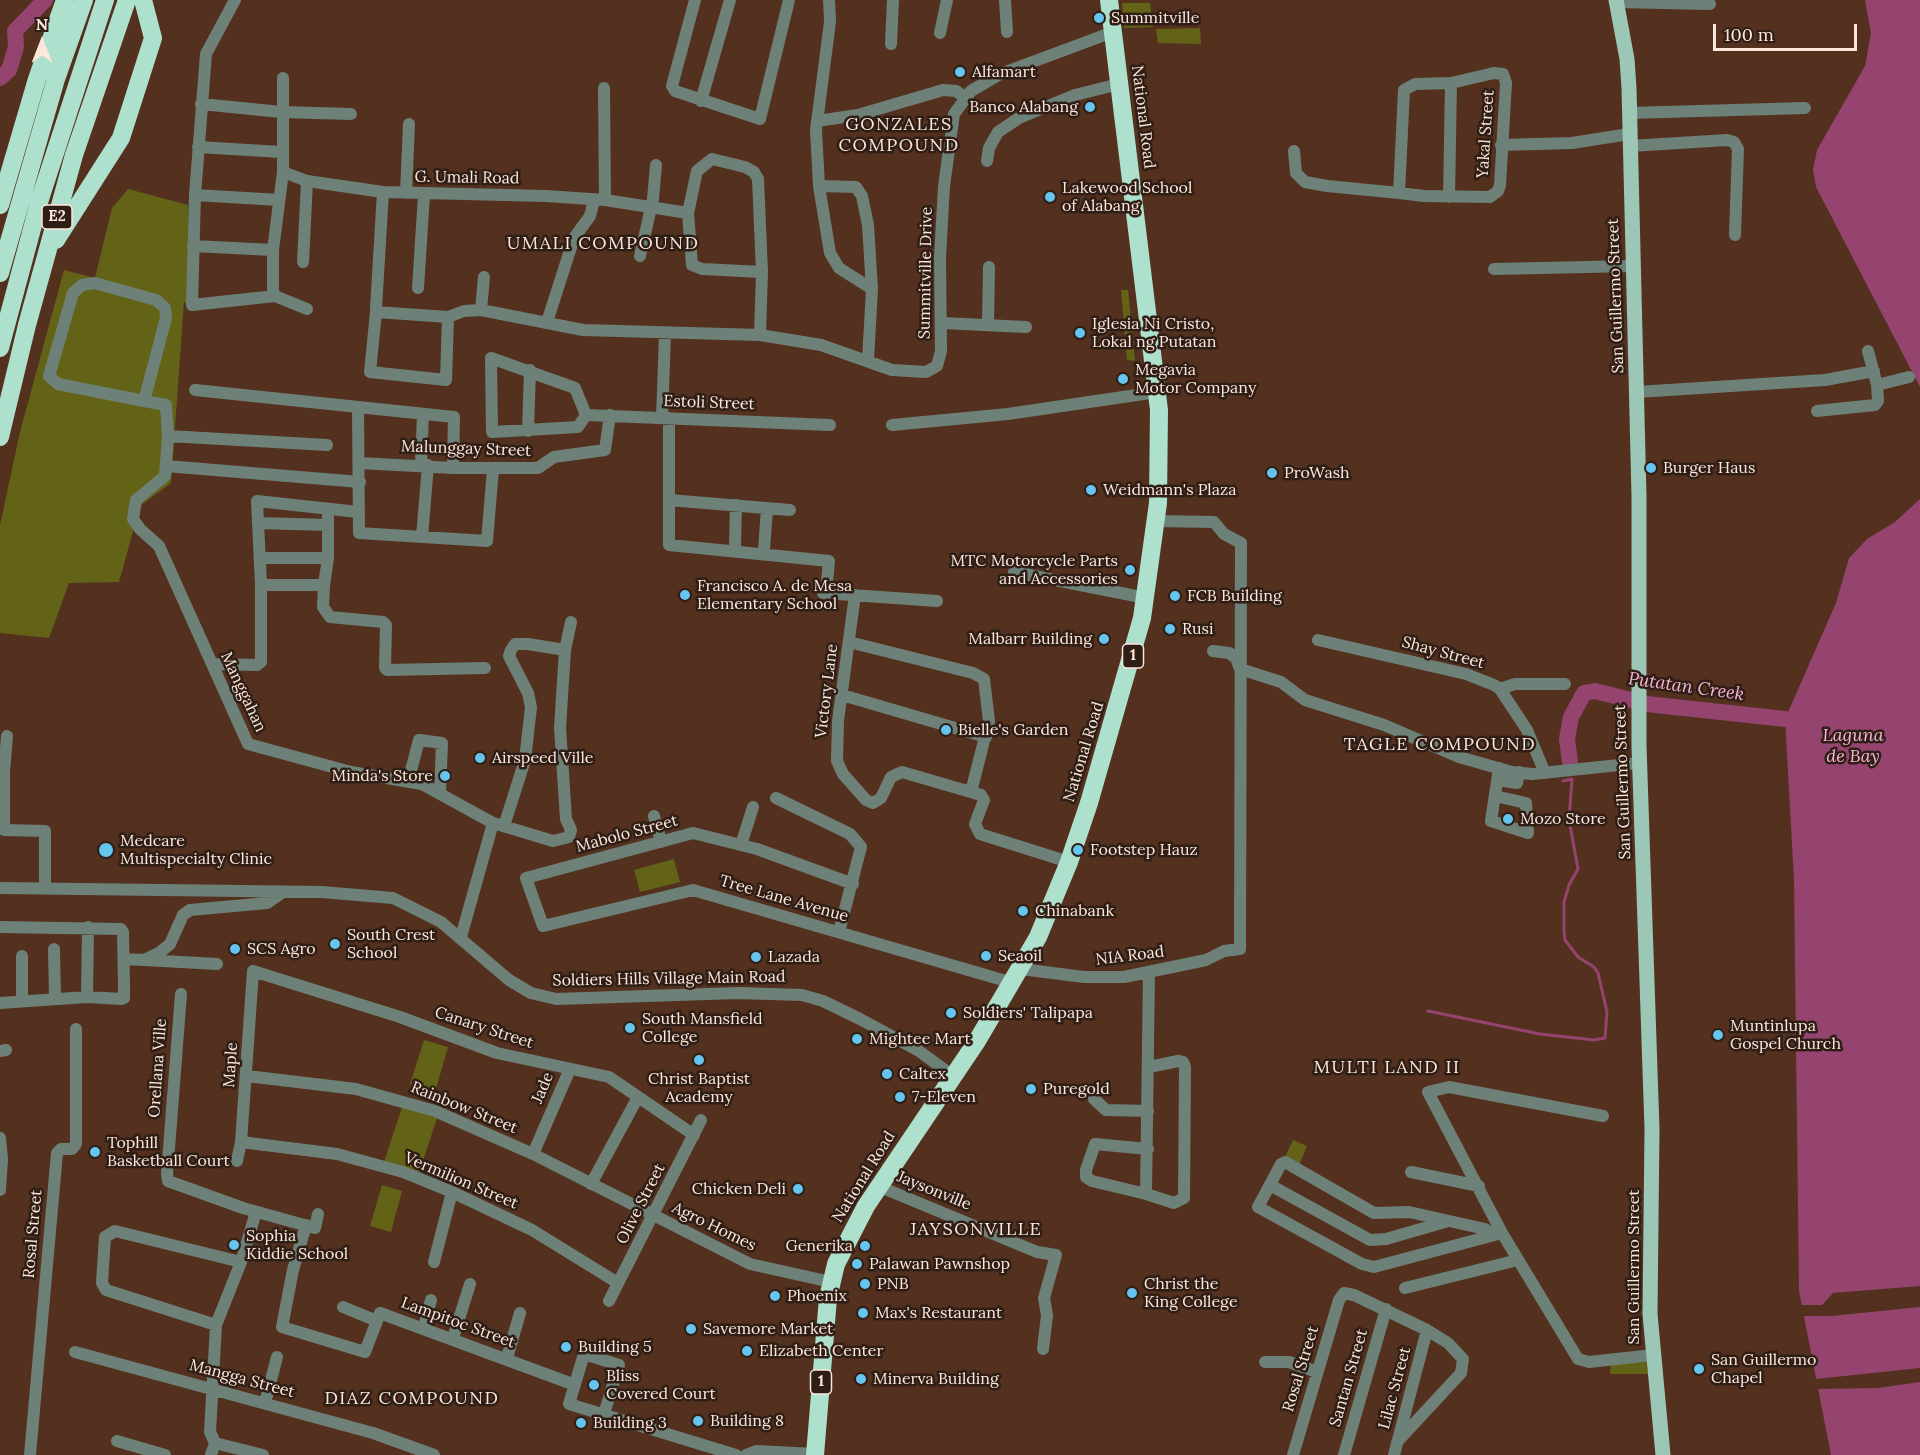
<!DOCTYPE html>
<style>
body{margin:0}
#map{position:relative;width:1920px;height:1455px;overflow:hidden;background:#54311e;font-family:Lora,serif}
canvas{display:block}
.north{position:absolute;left:12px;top:12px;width:60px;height:60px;-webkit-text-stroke:4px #2e1e15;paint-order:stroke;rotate:0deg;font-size:16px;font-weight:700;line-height:24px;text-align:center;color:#fde6da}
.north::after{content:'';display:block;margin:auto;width:21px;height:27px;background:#fde6da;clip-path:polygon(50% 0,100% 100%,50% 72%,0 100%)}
.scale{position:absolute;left:1713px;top:24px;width:144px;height:27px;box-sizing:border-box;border:3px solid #fde6da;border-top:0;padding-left:8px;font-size:18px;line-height:21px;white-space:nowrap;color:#fde6da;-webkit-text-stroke:4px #2e1e15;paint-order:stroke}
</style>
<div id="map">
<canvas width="1920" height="1455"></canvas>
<div class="north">N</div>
<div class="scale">100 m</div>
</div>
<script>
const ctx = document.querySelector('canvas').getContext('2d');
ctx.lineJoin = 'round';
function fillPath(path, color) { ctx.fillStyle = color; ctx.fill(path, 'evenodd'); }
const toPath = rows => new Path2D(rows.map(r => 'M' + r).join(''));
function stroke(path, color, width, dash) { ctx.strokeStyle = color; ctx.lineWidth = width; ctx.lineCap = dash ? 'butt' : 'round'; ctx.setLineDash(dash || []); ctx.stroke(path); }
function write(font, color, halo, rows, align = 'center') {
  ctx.font = font + ' Lora,serif'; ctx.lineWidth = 5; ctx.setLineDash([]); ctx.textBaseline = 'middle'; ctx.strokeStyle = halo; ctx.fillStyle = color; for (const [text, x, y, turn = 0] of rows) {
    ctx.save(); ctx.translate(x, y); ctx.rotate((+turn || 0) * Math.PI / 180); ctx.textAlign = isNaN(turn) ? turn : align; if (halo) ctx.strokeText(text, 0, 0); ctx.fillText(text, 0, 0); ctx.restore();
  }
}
fillPath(toPath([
 [1122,3,1150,3,1153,27,1124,28],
 [1200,28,1201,44,1158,43,1156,29],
 [128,189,188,205,190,307,184,302,171,483,140,506,119,582,69,583,49,638,0,633,0,525,20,432,64,270,95,278,112,208],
 [1121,290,1128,290,1135,361,1127,360],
 [674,859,680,882,640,892,634,870],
 [424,1040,448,1047,435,1092,410,1084],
 [402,1107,437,1118,419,1173,384,1162],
 [1293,1140,1307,1146,1299,1165,1284,1159],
 [382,1185,402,1191,391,1232,370,1226],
 [1647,1362,1648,1374,1610,1374,1611,1363]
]), '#636318');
fillPath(toPath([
 [1865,0,1920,0,1920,387,1816,187,1813,170,1817,150,1865,66,1871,33],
 [1920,499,1920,1455,1831,1455,1799,1291,1794,879,1785,719,1836,603,1849,558,1867,539,1895,522]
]), '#95436f');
fillPath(toPath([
 [1920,1286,1920,1307,1832,1316,1802,1316,1800,1305,1822,1305,1833,1293],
 [1920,1368,1920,1382,1878,1388,1818,1389,1816,1379]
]), '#54311e');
stroke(toPath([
 [1428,1011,1540,1034,1594,1040,1605,1038,1607,1012,1598,973,1594,967,1578,957,1565,940,1564,932,1564,902,1569,885,1578,869,1569,820,1572,779,1563,781]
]), '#95436f', 3);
stroke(toPath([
 [0,78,9,70,16,47,15,31,45,0],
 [1570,762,1567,739,1571,717,1584,693,1595,691,1647,704,1785,719]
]), '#95436f', 16);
stroke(toPath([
 [235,0,206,54,195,195,192,305,275,296],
 [695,0,672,86,675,91,760,119,789,0],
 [829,0,830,20],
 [1005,0,1007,32],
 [1616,2,1710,4],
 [830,22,816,130,819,186,830,253,839,268,872,289],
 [940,33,947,0],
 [891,44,893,0],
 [283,78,283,172,273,250,273,291,275,296,307,309],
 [604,88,605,200],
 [701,101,730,0],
 [201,104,281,112,351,114],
 [1629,113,1805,108],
 [817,121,858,115,943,90,956,91,966,98],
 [1501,145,1572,143,1629,134],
 [1630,146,1727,140,1734,142,1738,149,1735,235],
 [198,147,281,152],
 [1294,151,1296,173,1305,182,1327,186,1399,193,1424,196,1490,197,1498,191,1500,185,1506,83,1503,74,1494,73,1451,83,1415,84,1404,90,1399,193],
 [987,161,989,148,998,132,1019,118,1075,95,1119,84],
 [283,172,307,181,383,192,546,196,605,200,688,213],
 [819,186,856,187,862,196,868,225,872,289,868,360],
 [406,193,409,124],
 [195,195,279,200],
 [1449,197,1451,83],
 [193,246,273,250],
 [640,256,653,199,656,165],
 [303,262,307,181],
 [1494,269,1634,266],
 [418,288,424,195],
 [376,308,383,192],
 [481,310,484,277],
 [448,317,376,312,370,372,446,380,448,317,464,311,481,310,583,330,760,335,821,345,892,370,926,372,937,366,941,351,940,258,944,186,954,114,971,91,1000,74,1113,32],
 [547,322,574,238,590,216,594,200],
 [943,323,1026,327],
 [988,325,989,267],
 [760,335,762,272,758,179,754,172,745,167,712,159,697,171,688,213,692,265,702,269,762,272],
 [491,358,575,388,586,415,578,427,492,432,491,358],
 [1877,385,1909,377],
 [195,390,454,417,453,468],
 [1637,392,1825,380,1874,371],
 [144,401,166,318,165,308,156,300,95,283,82,285,73,293,49,376,58,384,144,401,166,405,168,436,165,476,136,500,133,519,140,529,159,546,248,744,351,772,422,784,493,823,553,841,569,837,571,830,566,819,560,728,565,650,571,622],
 [358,408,359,533,487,541,493,469],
 [1817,411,1875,405,1878,401,1877,385,1868,351],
 [586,415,830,425],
 [662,418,665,334],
 [669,418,669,545,829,561,826,593],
 [892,425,1008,414,1157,392],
 [528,431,530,370],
 [168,436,327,445],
 [359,463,453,468,538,468,554,457,605,450,610,415],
 [421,465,423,414],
 [166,466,360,482],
 [669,500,790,510],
 [328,510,328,558,324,585,261,585,257,501,358,512],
 [258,523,328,525],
 [422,537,428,465],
 [735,546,736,505],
 [764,550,767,508],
 [260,558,328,558],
 [1014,572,1146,598],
 [324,585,323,607,330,617,383,622,386,625,385,668,387,670,485,668],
 [823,593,937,601],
 [855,595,838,721,837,761,843,774,866,800,873,803,881,798,891,777,902,772,981,795,984,800,975,824,980,834,1069,862],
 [1318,640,1466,674,1494,685,1500,689,1527,730,1545,773],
 [849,642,973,673,984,679,989,721,971,792],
 [1213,651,1229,653,1236,658,1240,669,1281,682,1305,700,1384,725,1459,757,1512,772,1532,774,1639,763],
 [212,664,257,665,261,662,261,585],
 [1500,689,1515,684,1565,684],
 [842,695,986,737],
 [7,736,4,772,4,830,45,831,45,889],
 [1498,780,1517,783,1519,772],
 [408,782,419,740,442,743,440,794],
 [1495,796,1526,803,1528,833,1491,821,1499,768],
 [776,798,850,834,861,847,839,932],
 [654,816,661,842],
 [504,826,525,760,531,707,528,693,509,656,511,650,515,644,528,644,565,650],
 [741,845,753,807],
 [853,884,757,849,693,833,526,878,543,926,693,890,1013,983],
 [0,888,322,892,393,898,441,922,509,980,531,993,556,999,738,993,802,995,823,1001,860,1019,919,1051,953,1076],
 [0,927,121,929,123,932,124,986,124,998,122,999,87,997,0,1003],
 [461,937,493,823],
 [54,949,55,999],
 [124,959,144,960,159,953,170,944,183,915,190,910,267,903,283,892],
 [145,960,217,964],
 [1021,969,1084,977,1124,977,1206,960,1224,951,1240,949,1241,543,1224,534,1214,522,1156,521],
 [181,994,167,1174,168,1181,243,1208,315,1228,318,1214],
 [87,997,88,927],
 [22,1001,22,956],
 [0,1051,6,1050],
 [247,1076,356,1089,435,1111,533,1154,750,1264,831,1282],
 [1094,1099,1106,1110,1148,1111],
 [1603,1116,1449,1087,1428,1092,1502,1233,1578,1359,1589,1362,1653,1355],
 [0,1138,2,1159,0,1190],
 [241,1142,337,1154,403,1172,452,1192,532,1230,618,1283],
 [1148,1149,1095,1144,1086,1170,1086,1177,1092,1181,1146,1194,1174,1203,1184,1198,1185,1067,1183,1062,1178,1061,1149,1067],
 [533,1154,570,1069],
 [237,1161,241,1142,253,971,400,1017,497,1053,609,1077,694,1135],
 [1411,1172,1479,1186],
 [591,1184,638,1097],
 [1270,1185,1370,1240,1386,1239,1445,1222],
 [878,1186,1037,1252,1056,1255,1044,1298,1047,1315,1043,1349],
 [1146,1194,1149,972],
 [306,1225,293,1270,282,1327,365,1352,380,1313,575,1385],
 [1493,1234,1485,1229,1409,1212,1374,1213,1285,1162,1281,1164,1258,1207,1362,1264,1374,1267,1502,1233],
 [434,1262,452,1192],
 [1405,1288,1518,1260],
 [609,1301,701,1120],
 [343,1307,377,1321],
 [216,1325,106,1290,102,1283,105,1237,115,1231,241,1262],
 [424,1327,431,1300],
 [453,1338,470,1284],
 [75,1352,373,1433,434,1455],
 [507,1358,520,1313],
 [1265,1362,1289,1362,1317,1372],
 [265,1403,277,1357],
 [604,1414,619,1365,584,1354,569,1404,736,1455],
 [117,1441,165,1455],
 [215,1443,210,1432,216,1325,241,1262,256,1212],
 [215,1443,263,1455],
 [30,1455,57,1153,61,1149,72,1149,76,1144,76,1029],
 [211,1455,215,1443],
 [746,1455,756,1451,815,1454],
 [1293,1455,1339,1300,1344,1293,1354,1295,1427,1330,1448,1343,1463,1359,1461,1373,1397,1442],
 [1344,1455,1386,1309],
 [1394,1455,1427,1330]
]), '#6d8179', 12);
stroke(toPath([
 [1616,0,1627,59,1629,88,1639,497,1639,746,1652,1129,1650,1314,1663,1455]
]), '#9cc6b5', 15);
stroke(toPath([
 [0,205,37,79,65,0],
 [56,240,121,138,153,38,143,0],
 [0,273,56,79,84,0],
 [0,348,40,199,105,0],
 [0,437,27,325,74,155,127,0],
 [815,1455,828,1298,836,1264,866,1206,977,1041,1038,937,1069,862,1089,803,1142,618,1158,503,1159,410,1109,0]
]), '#aee1cd', 18);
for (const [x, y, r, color] of [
 [1099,18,6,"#65c5ee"],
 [960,72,6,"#65c5ee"],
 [1090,107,6,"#65c5ee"],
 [1050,197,6,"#65c5ee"],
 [1080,333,6,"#65c5ee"],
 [1123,379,6,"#65c5ee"],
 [1651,468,6,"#65c5ee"],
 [1272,473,6,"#65c5ee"],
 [1091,490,6,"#65c5ee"],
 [1130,570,6,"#65c5ee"],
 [685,595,6,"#65c5ee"],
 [1175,596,6,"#65c5ee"],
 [1170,629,6,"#65c5ee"],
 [1104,639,6,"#65c5ee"],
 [946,730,6,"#65c5ee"],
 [480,758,6,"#65c5ee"],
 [445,776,6,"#65c5ee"],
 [1508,819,6,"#65c5ee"],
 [106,850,8,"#65c5ee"],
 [1078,850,6,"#65c5ee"],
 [1023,911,6,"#65c5ee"],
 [335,944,6,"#65c5ee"],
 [235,949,6,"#65c5ee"],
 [986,956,6,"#65c5ee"],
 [756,957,6,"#65c5ee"],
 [951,1013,6,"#65c5ee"],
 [630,1028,6,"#65c5ee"],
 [1718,1035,6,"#65c5ee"],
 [857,1039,6,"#65c5ee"],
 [699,1060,6,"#65c5ee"],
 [887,1074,6,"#65c5ee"],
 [1031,1089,6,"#65c5ee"],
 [900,1097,6,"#65c5ee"],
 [95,1152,6,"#65c5ee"],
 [798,1189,6,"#65c5ee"],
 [234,1245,6,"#65c5ee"],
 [865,1246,6,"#65c5ee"],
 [857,1264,6,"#65c5ee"],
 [865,1284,6,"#65c5ee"],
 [1132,1293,6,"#65c5ee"],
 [775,1296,6,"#65c5ee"],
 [863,1313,6,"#65c5ee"],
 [691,1329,6,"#65c5ee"],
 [566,1347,6,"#65c5ee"],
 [747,1351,6,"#65c5ee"],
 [1699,1369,6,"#65c5ee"],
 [861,1379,6,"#65c5ee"],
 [594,1385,6,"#65c5ee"],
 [698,1421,6,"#65c5ee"],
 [581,1423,6,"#65c5ee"]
]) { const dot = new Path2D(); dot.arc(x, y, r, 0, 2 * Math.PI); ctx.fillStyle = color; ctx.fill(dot); stroke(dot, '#2e1e15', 2); }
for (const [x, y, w] of [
 [57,217,30],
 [1133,656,21],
 [821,1382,21]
]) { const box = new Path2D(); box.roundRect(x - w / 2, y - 12, w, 24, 4.5); ctx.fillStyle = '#2e1e15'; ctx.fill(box); stroke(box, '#fde6da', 1.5); }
write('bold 15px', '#fde6da', null, [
 ["E2",57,217],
 ["1",1133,656],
 ["1",821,1382]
]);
write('16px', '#fde6da', '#2e1e15', [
 ["Summitville",1111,18],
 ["Alfamart",972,72],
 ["Banco Alabang",1078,107,"right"],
 ["Lakewood School",1062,188],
 ["of Alabang",1062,206],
 ["Iglesia Ni Cristo,",1092,324],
 ["Lokal ng Putatan",1092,342],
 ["Megavia",1135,370],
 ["Motor Company",1135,388],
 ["Burger Haus",1663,468],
 ["ProWash",1284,473],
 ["Weidmann's Plaza",1103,490],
 ["MTC Motorcycle Parts",1118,561,"right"],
 ["and Accessories",1118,579,"right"],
 ["Francisco A. de Mesa",697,586],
 ["Elementary School",697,604],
 ["FCB Building",1187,596],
 ["Rusi",1182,629],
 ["Malbarr Building",1092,639,"right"],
 ["Bielle's Garden",958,730],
 ["Airspeed Ville",492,758],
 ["Minda's Store",433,776,"right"],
 ["Mozo Store",1520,819],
 ["Medcare",120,841],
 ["Multispecialty Clinic",120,859],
 ["Footstep Hauz",1090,850],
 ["Chinabank",1035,911],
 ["South Crest",347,935],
 ["School",347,953],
 ["SCS Agro",247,949],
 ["Seaoil",998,956],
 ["Lazada",768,957],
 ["Soldiers' Talipapa",963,1013],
 ["South Mansfield",642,1019],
 ["College",642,1037],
 ["Muntinlupa",1730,1026],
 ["Gospel Church",1730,1044],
 ["Mightee Mart",869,1039],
 ["Caltex",899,1074],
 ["Christ Baptist",699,1079,"center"],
 ["Academy",699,1097,"center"],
 ["Puregold",1043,1089],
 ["7-Eleven",912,1097],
 ["Tophill",107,1143],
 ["Basketball Court",107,1161],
 ["Chicken Deli",786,1189,"right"],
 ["Sophia",246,1236],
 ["Kiddie School",246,1254],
 ["Generika",853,1246,"right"],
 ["Palawan Pawnshop",869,1264],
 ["PNB",877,1284],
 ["Christ the",1144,1284],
 ["King College",1144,1302],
 ["Phoenix",787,1296],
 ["Max's Restaurant",875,1313],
 ["Savemore Market",703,1329],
 ["Building 5",578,1347],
 ["Elizabeth Center",759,1351],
 ["San Guillermo",1711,1360],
 ["Chapel",1711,1378],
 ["Bliss",606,1376],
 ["Covered Court",606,1394],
 ["Minerva Building",873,1379],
 ["Building 8",710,1421],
 ["Building 3",593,1423]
], 'left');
write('16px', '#fde6da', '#2e1e15', [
 ["National Road",1143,117,83],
 ["Yakal Street",1486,134,-86],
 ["G. Umali Road",467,178,1],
 ["Summitville Drive",926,273,-89],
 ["San Guillermo Street",1616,296,-92],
 ["Estoli Street",709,403,2],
 ["Malunggay Street",466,449,2],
 ["Shay Street",1443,653,15],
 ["Victory Lane",827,691,-83],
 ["Manggahan",243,692,65],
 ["National Road",1084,752,-73],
 ["San Guillermo Street",1623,782,-92],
 ["Mabolo Street",627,834,-15],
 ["Tree Lane Avenue",784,899,16],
 ["NIA Road",1130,956,-7],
 ["Soldiers Hills Village Main Road",669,979,-1],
 ["Canary Street",484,1028,18],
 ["Maple",231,1065,-86],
 ["Orellana Ville",158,1068,-86],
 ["Jade",543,1088,-67],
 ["Rainbow Street",464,1108,22],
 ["National Road",864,1177,-58],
 ["Vermilion Street",461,1181,23],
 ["Jaysonville",934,1191,22],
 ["Olive Street",641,1204,-63],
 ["Agro Homes",714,1227,26],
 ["Rosal Street",33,1234,-85],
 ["San Guillermo Street",1634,1267,-90],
 ["Lampitoc Street",458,1323,20],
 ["Rosal Street",1301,1369,-73],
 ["Santan Street",1349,1378,-74],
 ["Mangga Street",242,1379,15],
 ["Lilac Street",1395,1388,-75]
]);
ctx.letterSpacing = '1.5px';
write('18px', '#fde6da', '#2e1e15', [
 ["GONZALES",899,125],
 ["COMPOUND",899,146],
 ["UMALI COMPOUND",603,244],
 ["TAGLE COMPOUND",1440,745],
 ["MULTI LAND II",1387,1068],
 ["JAYSONVILLE",976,1230],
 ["DIAZ COMPOUND",412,1399]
]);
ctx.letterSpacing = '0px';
write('italic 18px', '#f9b3d5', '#2e1e15', [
 ["Putatan Creek",1686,687,8],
 ["Laguna",1853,736],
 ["de Bay",1853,757]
]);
</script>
